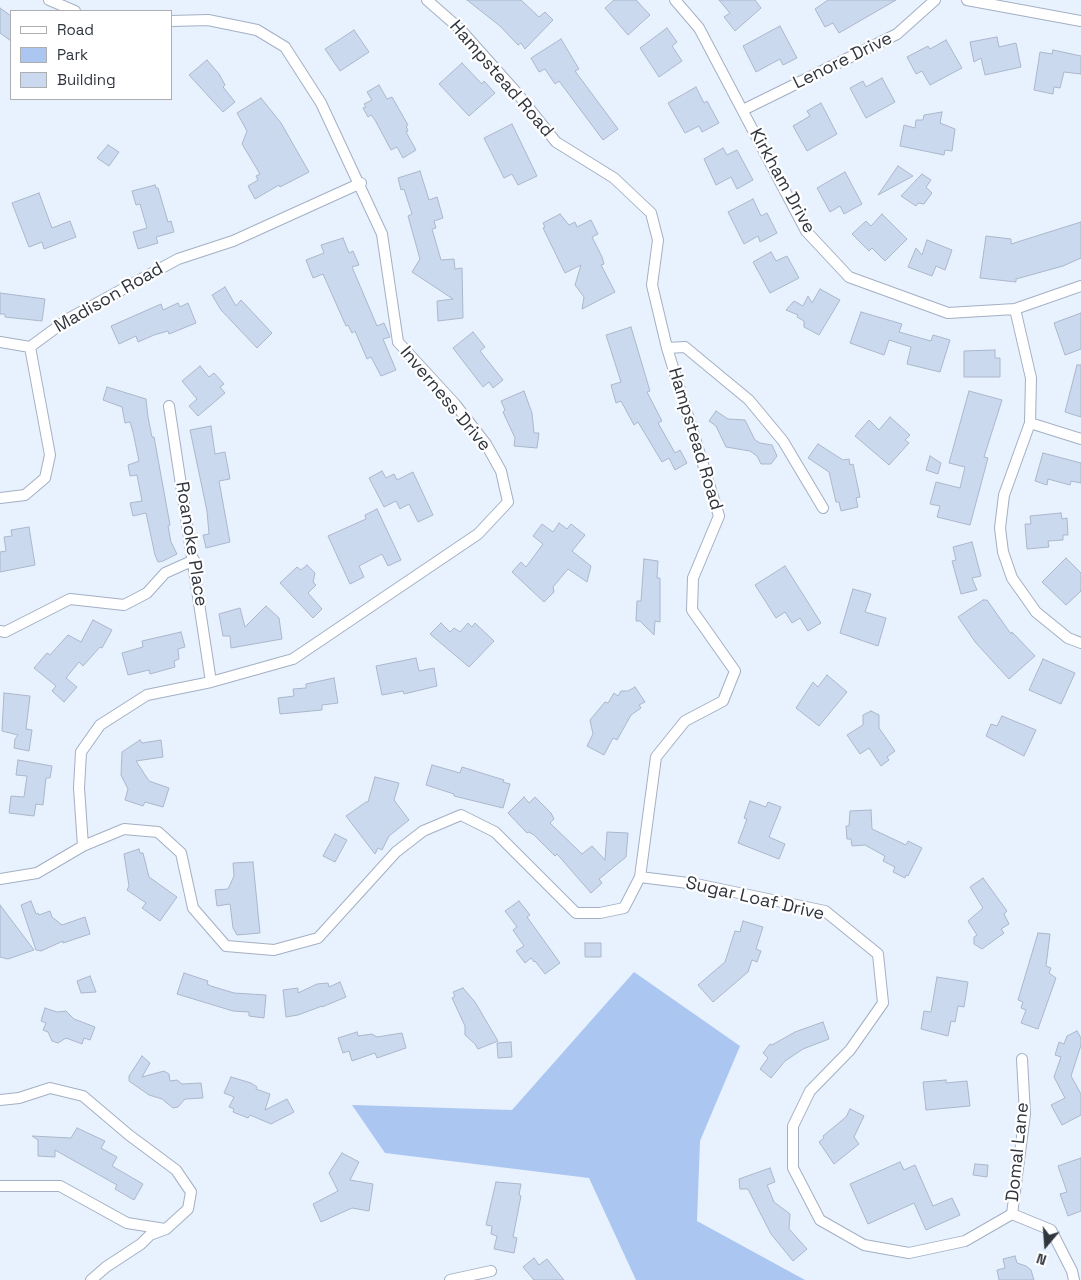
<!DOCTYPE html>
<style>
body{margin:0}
#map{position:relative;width:1081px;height:1280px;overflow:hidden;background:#e8f1fe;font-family:"Space Grotesk",sans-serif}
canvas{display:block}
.legend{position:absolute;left:10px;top:10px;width:162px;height:90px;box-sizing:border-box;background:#fff;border:1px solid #acaeb2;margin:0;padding:6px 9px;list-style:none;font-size:15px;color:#30353e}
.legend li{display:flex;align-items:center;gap:10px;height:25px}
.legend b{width:25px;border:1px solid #acaeb2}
.north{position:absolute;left:1021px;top:1220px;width:50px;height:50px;-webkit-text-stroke:4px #fff;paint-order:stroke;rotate:198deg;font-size:14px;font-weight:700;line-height:20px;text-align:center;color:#30353e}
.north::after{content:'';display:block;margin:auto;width:18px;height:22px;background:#30353e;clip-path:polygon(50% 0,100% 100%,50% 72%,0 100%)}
</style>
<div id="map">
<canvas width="1081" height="1280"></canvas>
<ul class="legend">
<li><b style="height:6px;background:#fff"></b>Road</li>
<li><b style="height:14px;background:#abc6f1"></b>Park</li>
<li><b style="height:14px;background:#cbd9ee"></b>Building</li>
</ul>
<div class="north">N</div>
</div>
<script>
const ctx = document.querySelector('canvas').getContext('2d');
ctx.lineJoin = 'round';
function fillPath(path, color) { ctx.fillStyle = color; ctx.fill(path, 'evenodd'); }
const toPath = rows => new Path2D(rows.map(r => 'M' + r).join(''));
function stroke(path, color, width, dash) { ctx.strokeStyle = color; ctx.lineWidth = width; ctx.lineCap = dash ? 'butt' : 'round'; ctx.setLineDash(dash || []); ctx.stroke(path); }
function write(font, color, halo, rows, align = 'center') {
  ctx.font = font + ' "Space Grotesk",sans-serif'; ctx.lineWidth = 4.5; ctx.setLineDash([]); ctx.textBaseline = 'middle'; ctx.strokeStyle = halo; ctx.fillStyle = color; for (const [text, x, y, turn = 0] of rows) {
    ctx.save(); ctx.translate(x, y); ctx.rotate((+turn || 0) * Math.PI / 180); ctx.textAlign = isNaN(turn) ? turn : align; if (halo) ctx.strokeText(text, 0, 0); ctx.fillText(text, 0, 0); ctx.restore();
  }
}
fillPath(toPath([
 [634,972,740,1046,700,1141,697,1221,805,1280,636,1280,589,1178,385,1153,352,1105,512,1110]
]), '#abc6f1');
const building = toPath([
 [467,0,521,0,539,17,545,12,553,20,525,49,521,43,518,45,500,26,467,0],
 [614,0,636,0,650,15,628,35,605,8,614,0],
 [719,0,755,0,761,8,735,31,724,17,730,13,719,0],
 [828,0,896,0,839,33,833,23,825,27,815,9,828,0],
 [0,8,11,16,11,41,0,33,0,8],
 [780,26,797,58,783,65,780,59,756,72,743,46,780,26],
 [667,28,677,42,672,46,682,61,659,77,640,48,667,28],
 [354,30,369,52,340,71,325,49,354,30],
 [997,37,999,47,1016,43,1021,67,985,75,981,58,974,62,970,42,997,37],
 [561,39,579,69,575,71,618,129,603,140,559,81,555,84,545,69,539,72,531,58,561,39],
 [946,40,962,68,930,85,922,71,916,74,907,57,928,46,930,49,946,40],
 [1053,50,1081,56,1081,74,1064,72,1060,88,1054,87,1053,94,1034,90,1040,52,1052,54,1053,50],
 [207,60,219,74,225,85,223,87,235,102,223,112,189,75,207,60],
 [462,63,482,84,484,81,495,93,469,116,439,84,462,63],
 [882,78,895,102,866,118,850,88,863,81,866,87,882,78],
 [379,85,387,99,392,97,408,125,406,126,408,131,406,132,416,150,403,158,397,147,391,150,375,120,371,115,368,117,363,108,366,107,364,104,372,100,367,92,379,85],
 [696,87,704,103,707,101,719,123,702,132,699,126,685,133,668,103,696,87],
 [261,98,281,123,309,172,280,187,279,185,255,199,248,186,258,180,256,176,260,174,242,144,247,131,237,113,261,98],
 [821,103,837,134,807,151,793,126,810,116,807,111,821,103],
 [942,112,940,123,955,129,952,151,945,150,944,155,900,146,904,125,915,128,916,120,923,120,924,115,942,112],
 [512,124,537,176,518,185,512,174,504,178,484,138,512,124],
 [108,145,119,152,109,166,97,158,108,145],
 [723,148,727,155,737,150,753,180,737,189,731,177,716,185,704,159,723,148],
 [898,166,913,176,878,195,898,166],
 [420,171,429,200,437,197,443,218,434,221,436,228,432,229,441,260,454,259,455,269,462,268,463,318,438,321,437,301,453,299,412,272,420,259,408,216,412,214,404,189,401,190,398,178,420,171],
 [845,172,862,204,844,214,840,206,830,212,817,188,845,172],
 [922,174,931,180,926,187,932,193,924,204,918,203,916,206,901,196,922,174],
 [155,185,156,188,158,188,168,222,171,221,174,232,156,237,158,243,138,249,133,232,147,228,140,204,136,205,132,191,155,185],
 [39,193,52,228,70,221,76,237,44,249,42,242,29,247,12,203,39,193],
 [753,199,761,216,767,213,777,233,760,242,758,236,744,244,728,212,753,199],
 [560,214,569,225,575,222,577,227,591,220,598,234,592,237,602,257,604,264,601,265,615,292,582,309,584,297,575,285,581,265,565,273,543,228,545,227,543,223,560,214],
 [882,214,907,239,885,261,872,248,869,251,852,234,866,221,871,226,882,214],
 [1081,222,1081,258,1063,266,1016,279,1016,282,980,278,986,236,1011,239,1011,244,1081,222],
 [343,238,349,253,353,251,359,265,352,267,377,326,384,323,390,337,383,339,396,370,381,376,371,357,367,359,355,331,352,333,348,325,346,326,323,274,313,278,306,260,324,253,321,245,343,238],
 [927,240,952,250,945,270,936,266,932,276,908,267,916,248,922,255,927,240],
 [771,252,776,261,787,256,799,278,770,293,753,262,771,252],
 [225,287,236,306,241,300,272,333,257,348,221,310,212,295,225,287],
 [820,289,840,300,819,335,804,327,804,321,797,317,798,315,786,310,794,301,803,306,808,296,812,303,820,289],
 [0,293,45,299,42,321,5,317,5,314,0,314,0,293],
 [178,303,180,307,188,303,196,323,169,334,168,331,154,335,138,342,136,336,119,344,111,326,161,304,163,310,178,303],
 [861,312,902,324,899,332,931,341,933,335,950,340,940,372,907,364,911,347,889,340,884,355,850,343,861,312],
 [1081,313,1081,349,1065,355,1054,323,1081,313],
 [631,327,650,391,647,392,662,421,658,423,675,453,680,450,687,463,675,470,669,458,662,462,638,422,634,425,621,401,616,403,611,385,621,382,606,335,631,327],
 [473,332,485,347,480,351,503,380,493,388,489,382,483,387,453,348,473,332],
 [995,350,995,358,1000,358,1000,377,964,377,964,351,995,350],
 [1077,365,1081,365,1081,417,1065,412,1077,365],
 [200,366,209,377,214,373,224,384,220,387,225,393,198,416,189,406,197,399,182,381,200,366],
 [107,387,146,399,148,417,152,437,154,437,170,525,168,526,171,542,177,554,163,561,158,562,155,555,146,513,133,516,130,503,142,501,137,475,130,476,128,465,139,461,133,432,130,422,125,423,122,407,103,400,107,387],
 [524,391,532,413,534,433,539,433,537,448,514,446,515,438,503,412,505,410,501,401,524,391],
 [969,391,1002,400,984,457,988,458,970,525,937,517,940,506,930,504,936,482,960,488,965,467,949,463,969,391],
 [716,411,728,419,745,420,755,440,760,443,772,445,777,456,771,464,761,464,757,456,750,451,726,447,716,426,709,421,716,411],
 [890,417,910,435,905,440,909,443,889,465,855,436,869,420,879,430,890,417],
 [211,426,215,454,225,452,230,479,219,481,230,542,206,548,203,535,209,534,207,511,190,430,211,426],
 [818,444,843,460,849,459,850,465,853,464,860,497,856,498,858,507,841,511,839,502,836,502,829,472,808,458,818,444],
 [1043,453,1081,463,1081,483,1071,481,1070,485,1048,479,1047,485,1035,481,1043,453],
 [930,456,941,463,938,474,926,470,930,456],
 [382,471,386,478,394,474,397,480,413,472,433,515,418,522,409,504,400,509,396,501,384,507,369,478,382,471],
 [377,509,401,560,388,566,382,554,359,566,364,577,350,584,328,536,366,519,365,515,377,509],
 [1061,513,1062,519,1067,518,1068,535,1063,535,1063,540,1048,541,1049,547,1027,549,1025,524,1031,524,1030,516,1061,513],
 [559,523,567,529,571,524,585,535,572,551,591,566,587,582,568,569,553,587,554,592,544,602,512,572,521,562,526,567,543,544,533,536,542,524,553,532,559,523],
 [29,527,35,565,0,572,0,552,6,551,4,537,12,536,11,530,29,527],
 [972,542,981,576,972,578,977,590,961,594,952,561,956,560,953,547,972,542],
 [1066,558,1081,573,1081,591,1066,605,1042,582,1066,558],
 [644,559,658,561,657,578,660,578,660,622,655,621,654,635,640,621,636,621,637,601,641,601,644,559],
 [307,565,315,573,313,582,316,585,308,593,322,609,313,618,280,583,297,567,301,570,307,565],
 [785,566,821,623,808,631,800,618,792,623,785,612,776,618,755,585,785,566],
 [853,589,871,594,865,612,886,618,878,646,840,633,853,589],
 [983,600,987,600,1011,634,1012,632,1035,656,1009,679,976,643,958,617,983,600],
 [266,606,279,618,282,639,231,648,230,636,223,636,219,614,240,608,245,627,266,606],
 [93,620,112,630,102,648,100,647,83,666,79,662,66,678,77,687,64,702,52,691,56,686,34,668,47,653,50,655,68,635,81,642,93,620],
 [441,623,450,632,454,628,460,632,468,623,472,627,475,623,494,641,469,667,430,634,441,623],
 [181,632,185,647,178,649,179,659,174,661,175,667,150,674,149,670,128,675,122,653,143,647,142,641,181,632],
 [416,658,419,671,434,668,437,686,404,694,403,691,382,695,376,666,416,658],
 [1043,659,1075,673,1061,704,1029,690,1043,659],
 [827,675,847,692,819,726,796,708,813,682,818,687,827,675],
 [334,678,338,703,322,705,322,710,280,714,278,698,294,696,293,689,306,688,306,684,334,678],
 [635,687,645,702,639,705,641,708,631,715,617,740,613,738,604,755,587,746,593,734,590,720,605,702,608,703,614,693,618,696,621,691,628,691,635,687],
 [4,693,30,696,26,729,32,730,29,751,14,748,15,739,18,735,2,731,4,693],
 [871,711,879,715,879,728,895,751,887,757,889,760,881,766,869,748,860,754,847,735,863,725,863,715,871,711],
 [1002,716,1036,730,1024,756,986,736,991,724,997,726,1002,716],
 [140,740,142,743,161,740,163,757,136,761,149,781,169,788,163,807,145,802,143,806,125,800,128,789,121,775,122,752,140,740],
 [18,760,52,766,50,778,46,778,43,805,36,804,34,816,9,813,11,796,24,797,27,776,16,775,18,760],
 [432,765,460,773,462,767,504,780,503,782,510,784,503,808,454,796,454,794,426,785,432,765],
 [375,777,399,783,394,800,409,820,389,836,382,850,378,848,375,854,346,816,366,802,368,802,375,777],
 [524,797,529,803,535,797,551,813,554,819,550,823,582,854,592,846,605,860,607,832,628,833,626,857,599,879,602,883,591,893,557,854,555,856,534,835,529,832,527,833,508,813,524,797],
 [750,801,766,807,768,802,781,807,769,837,785,844,779,859,738,843,747,819,744,818,750,801],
 [871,810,872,829,906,845,908,841,922,848,908,876,906,875,905,878,893,872,895,867,883,861,885,856,865,845,852,846,851,839,847,839,846,826,849,826,850,811,871,810],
 [335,834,347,840,335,862,323,856,335,834],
 [139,849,140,853,143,853,149,877,177,897,160,921,142,908,146,903,127,890,129,886,124,854,139,849],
 [253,862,260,933,237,935,233,928,230,904,217,906,215,890,228,889,234,876,233,863,253,862],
 [983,878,1007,911,1004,914,1009,924,1001,929,1004,933,982,949,974,944,974,937,977,935,968,921,983,908,970,887,983,878],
 [31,901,36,914,38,913,39,915,50,911,52,917,62,925,85,917,90,934,63,943,63,941,41,951,36,950,21,905,31,901],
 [519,901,530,915,527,917,560,963,545,974,535,961,534,962,531,958,525,963,516,951,524,946,513,930,517,927,505,911,519,901],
 [0,905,34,950,8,959,0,957,0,905],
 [743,921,763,927,756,949,761,951,757,962,752,960,748,972,713,1002,698,985,725,962,735,931,740,932,743,921],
 [1038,933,1050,934,1046,966,1051,968,1049,973,1056,978,1038,1029,1021,1023,1026,1010,1021,1008,1023,1002,1018,1000,1038,933],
 [585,943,601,943,601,957,585,957,585,943],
 [184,973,208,981,207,984,211,986,234,993,266,995,264,1018,249,1016,249,1012,233,1011,177,994,184,973],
 [90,976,96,992,81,993,77,981,90,976],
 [937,977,968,982,964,1007,958,1006,955,1022,951,1021,948,1036,921,1029,924,1011,931,1012,937,977],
 [340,982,346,997,322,1007,322,1006,298,1015,286,1017,283,990,298,988,298,993,317,984,328,983,329,987,340,982],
 [463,988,475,1002,498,1041,478,1049,475,1044,465,1035,465,1026,452,998,455,996,453,992,463,988],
 [45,1008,57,1012,66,1011,74,1019,95,1027,90,1040,84,1038,82,1044,66,1038,58,1043,52,1041,48,1032,43,1030,46,1023,41,1021,45,1008],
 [823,1022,829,1039,803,1049,785,1061,771,1078,760,1069,768,1058,763,1053,770,1044,772,1045,795,1032,823,1022],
 [1077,1031,1081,1038,1081,1045,1071,1076,1081,1094,1081,1115,1062,1125,1051,1105,1065,1098,1054,1077,1061,1057,1055,1055,1059,1042,1064,1044,1067,1036,1077,1031],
 [357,1032,358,1036,372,1034,377,1037,402,1033,406,1048,377,1058,375,1053,352,1061,349,1051,343,1053,338,1038,357,1032],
 [511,1042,512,1057,498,1058,497,1043,511,1042],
 [142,1056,150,1063,142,1077,164,1071,169,1074,170,1081,177,1080,182,1084,201,1083,203,1098,185,1099,178,1107,173,1108,162,1099,149,1095,129,1081,129,1076,142,1056],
 [231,1077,251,1083,257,1087,256,1089,270,1094,265,1110,287,1099,294,1112,271,1124,250,1115,248,1118,233,1112,234,1109,229,1107,234,1097,224,1093,231,1077],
 [946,1080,946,1083,967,1081,970,1106,926,1110,923,1082,946,1080],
 [850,1109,864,1116,854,1137,859,1144,834,1164,819,1142,824,1138,823,1136,846,1117,850,1109],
 [77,1128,105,1141,101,1148,117,1157,112,1166,143,1184,134,1200,115,1189,117,1185,55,1150,55,1157,38,1156,38,1140,32,1136,71,1138,77,1128],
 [342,1153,359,1162,350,1180,373,1184,369,1211,352,1208,321,1222,313,1204,338,1191,329,1173,342,1153],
 [1081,1158,1081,1211,1068,1216,1060,1194,1067,1192,1058,1166,1081,1158],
 [900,1162,904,1170,915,1165,933,1206,952,1198,960,1215,926,1230,914,1203,868,1224,850,1184,900,1162],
 [975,1164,988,1165,987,1177,973,1175,975,1164],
 [770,1168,775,1182,767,1185,774,1202,790,1214,789,1229,807,1249,793,1261,771,1234,748,1189,740,1189,739,1179,770,1168],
 [496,1182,521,1184,519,1195,521,1196,513,1237,517,1238,514,1253,494,1249,497,1236,491,1234,492,1226,486,1225,496,1182],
 [1015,1256,1017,1263,1026,1266,1031,1270,1034,1280,999,1280,997,1270,1005,1268,1003,1259,1015,1256],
 [534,1258,539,1265,547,1259,564,1280,534,1280,523,1267,534,1258]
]);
fillPath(building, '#cbd9ee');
stroke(building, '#aab7cc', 1);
const minor = toPath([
 [49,0,75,11],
 [675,0,699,28,806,231,849,277,948,313,1015,309,1081,286],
 [967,0,1081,21],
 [743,110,897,34,935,0],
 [1015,309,1031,378,1030,423,1004,495,1000,528,1003,552,1012,578,1036,612,1068,638,1081,643],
 [0,342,30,347],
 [667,348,685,347,749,400,783,441,823,508],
 [169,406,211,682],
 [1030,423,1081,439],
 [0,498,25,495,45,478,50,455,30,347,68,319,178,259,233,241,361,183],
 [0,631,5,632,70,599,124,605,147,593,165,573,194,560],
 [83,846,79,788,81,752,100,725,147,695,211,682,293,659,478,534,508,502,501,471,486,444,455,404,398,342,382,234,321,103,285,47,257,30,208,20,171,21],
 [640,877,696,884,825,911,878,954,883,1003,850,1050,810,1091,793,1126,793,1168,820,1220,864,1245,909,1253,965,1241,1012,1214],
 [0,879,37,873,83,846,124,829,158,832,181,853,193,908,226,946,274,950,318,938,396,852,423,831,461,815,495,832,576,913,600,913,624,908,640,877,656,757,685,721,723,701,735,671,692,610,693,578,719,516,667,348,652,285,658,240,651,213,614,178,556,142,517,93,460,29,427,0],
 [0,1100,19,1098,50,1088,83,1096,129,1135,176,1170,191,1192,188,1209,166,1229,150,1235,141,1244,106,1267,91,1280],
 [0,1186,60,1186,127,1223,165,1229],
 [1012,1214,1025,1114,1022,1059],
 [1012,1214,1051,1230,1072,1271,1074,1280],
 [450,1280,491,1271]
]);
stroke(minor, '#a3b0c4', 12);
stroke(minor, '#fff', 10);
write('18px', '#30353e', '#fff', [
 ["Lenore Drive",843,61,-26],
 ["Hampstead Road",501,79,49],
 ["Kirkham Drive",782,181,61],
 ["Madison Road",109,298,-30],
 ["Inverness Drive",445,399,50],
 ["Hampstead Road",695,439,73],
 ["Roanoke Place",191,544,81],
 ["Sugar Loaf Drive",755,899,13],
 ["Domal Lane",1018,1152,-84]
]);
</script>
